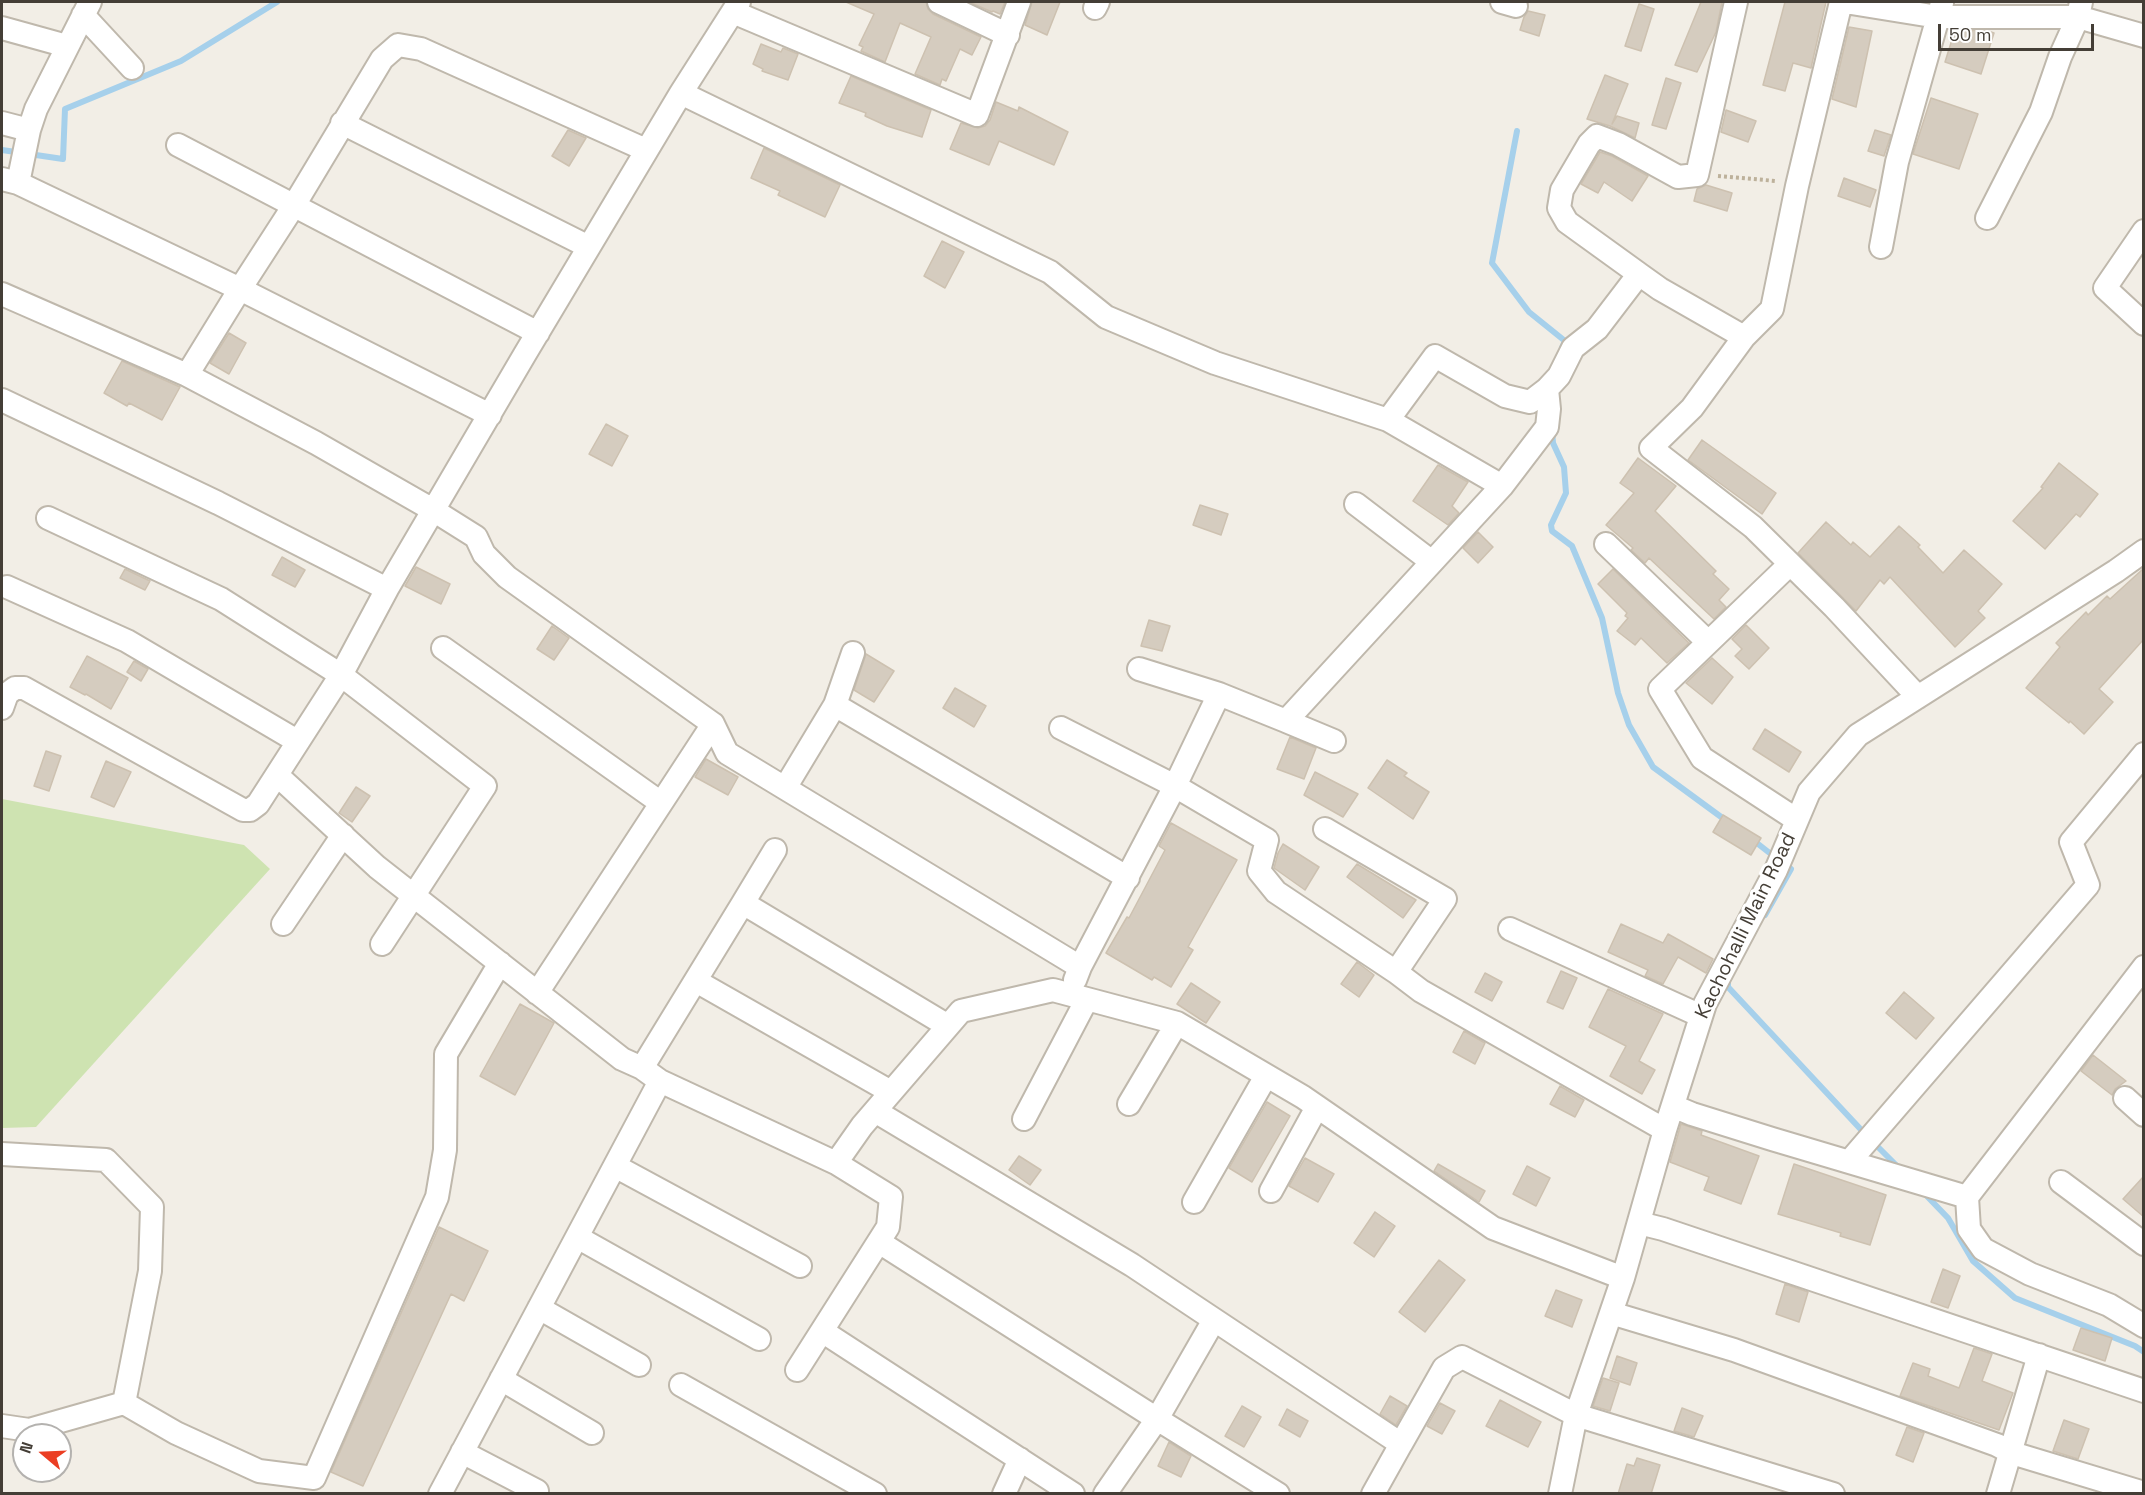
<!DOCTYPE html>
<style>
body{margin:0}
#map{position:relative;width:2145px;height:1495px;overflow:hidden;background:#f2eee6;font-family:"Space Grotesk",sans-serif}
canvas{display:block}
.frame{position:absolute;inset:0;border:3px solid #443e36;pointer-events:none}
.north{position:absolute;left:12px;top:1423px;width:60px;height:60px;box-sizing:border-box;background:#fff;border:2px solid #b4b2af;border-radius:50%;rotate:289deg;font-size:16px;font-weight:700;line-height:24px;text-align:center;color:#443e36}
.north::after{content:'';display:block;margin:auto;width:21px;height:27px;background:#eb3e23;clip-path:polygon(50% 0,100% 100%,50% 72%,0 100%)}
.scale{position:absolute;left:1938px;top:24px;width:156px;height:27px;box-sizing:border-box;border:3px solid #443e36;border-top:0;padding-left:8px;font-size:18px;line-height:21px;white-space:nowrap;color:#443e36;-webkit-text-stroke:4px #fff;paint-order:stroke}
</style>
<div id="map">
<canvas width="2145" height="1495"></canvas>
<div class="frame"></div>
<div class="north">N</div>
<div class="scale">50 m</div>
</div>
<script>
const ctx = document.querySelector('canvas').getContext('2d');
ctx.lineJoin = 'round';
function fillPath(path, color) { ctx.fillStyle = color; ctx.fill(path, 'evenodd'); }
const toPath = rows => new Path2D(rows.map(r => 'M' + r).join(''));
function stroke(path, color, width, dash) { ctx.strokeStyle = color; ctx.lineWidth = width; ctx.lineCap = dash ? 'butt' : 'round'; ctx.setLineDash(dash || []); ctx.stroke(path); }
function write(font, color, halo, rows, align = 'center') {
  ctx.font = font + ' "Space Grotesk",sans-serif'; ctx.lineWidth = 6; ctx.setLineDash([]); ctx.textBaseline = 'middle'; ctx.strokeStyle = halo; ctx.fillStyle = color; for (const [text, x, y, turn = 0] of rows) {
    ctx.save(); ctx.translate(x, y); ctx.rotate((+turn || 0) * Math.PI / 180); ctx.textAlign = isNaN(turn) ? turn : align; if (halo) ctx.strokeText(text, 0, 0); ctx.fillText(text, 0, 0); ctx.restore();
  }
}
fillPath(toPath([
 [2,799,244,845,270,869,36,1127,2,1128]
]), '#cee3b1');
stroke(toPath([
 [1517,131,1492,263,1529,312,1565,341,1562,348],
 [2,150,63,159,65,109,181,61,277,2],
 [1552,430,1553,443,1564,467,1566,493,1551,525,1552,531,1572,546,1602,618,1618,693,1629,725,1653,767,1728,822],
 [1753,840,1776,858],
 [1765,915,1791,869,1784,864],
 [1728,978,1728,987,1866,1135],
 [1873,1142,1900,1169],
 [1922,1191,1948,1218,1973,1261,2015,1298,2135,1346,2144,1352]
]), '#a6d0eb', 6);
const building = toPath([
 [846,2,926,2,928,9,933,14,981,37,972,55,960,49,946,81,942,79,940,85,915,74,931,37,900,23,885,62,861,51,863,47,859,45,874,14,846,2],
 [969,2,1005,2,1000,14,993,11,992,12,969,2],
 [1032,2,1060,2,1047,35,1025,25,1032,2],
 [1701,2,1722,2,1716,32,1697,72,1675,65,1701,2],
 [1785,2,1826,2,1811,68,1793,63,1785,91,1763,85,1785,2],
 [1639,4,1654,9,1641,51,1625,46,1639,4],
 [1528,11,1545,15,1539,36,1520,30,1524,17,1528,11],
 [1849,27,1872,31,1856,107,1832,99,1849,27],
 [1955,30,1985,30,1994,33,1981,74,1945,62,1955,30],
 [761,44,781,52,783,48,798,54,788,80,762,71,763,69,753,64,761,44],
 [1605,75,1628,84,1612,124,1617,116,1639,123,1635,138,1610,126,1587,119,1605,75],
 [851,76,931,110,922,137,887,126,865,116,866,113,839,103,851,76],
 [1666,78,1681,83,1666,129,1652,125,1666,78],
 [1931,98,1978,114,1959,169,1913,154,1931,98],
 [996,102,1018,111,1019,107,1068,132,1054,165,999,141,989,165,950,149,961,123,978,128,985,126,990,120,996,102],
 [1726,110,1756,121,1748,142,1721,132,1726,110],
 [568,130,586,138,569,166,552,156,568,130],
 [1875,130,1891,135,1884,156,1868,151,1875,130],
 [764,148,840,185,825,217,778,195,780,191,751,178,764,148],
 [1600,152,1612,156,1648,176,1632,201,1604,182,1598,193,1581,184,1600,152],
 [1844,178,1876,190,1870,207,1838,196,1844,178],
 [1706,185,1732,193,1727,211,1694,201,1697,189,1706,185],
 [942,241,964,252,945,288,924,276,942,241],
 [229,333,246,343,229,374,210,363,229,333],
 [122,361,180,387,162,420,129,403,127,406,104,393,122,361],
 [606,424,628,436,612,466,589,454,606,424],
 [1702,440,1776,493,1762,514,1688,460,1702,440],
 [1638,458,1676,486,1655,511,1716,571,1713,574,1729,589,1719,600,1726,607,1714,619,1649,558,1645,563,1631,550,1633,548,1606,525,1634,493,1620,483,1638,458],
 [2059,463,2098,494,2080,517,2076,514,2045,549,2013,521,2043,488,2041,487,2059,463],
 [1438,465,1468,482,1452,506,1459,513,1448,525,1413,501,1438,465],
 [1200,505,1228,514,1221,535,1193,525,1200,505],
 [1826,522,1851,545,1853,542,1870,557,1899,526,1920,545,1918,547,1943,573,1964,550,2002,584,1978,611,1985,618,1955,647,1890,577,1884,584,1880,580,1856,611,1798,553,1826,522],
 [1478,532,1493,547,1478,563,1463,548,1478,532],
 [282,557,305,570,295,587,272,575,282,557],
 [416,567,450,584,441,604,405,586,416,567],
 [2144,568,2144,639,2099,689,2113,702,2084,734,2070,721,2069,723,2026,688,2060,647,2056,643,2086,612,2088,615,2107,596,2110,599,2144,568],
 [125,569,150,581,145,590,120,578,125,569],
 [1613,569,1689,643,1667,663,1641,638,1635,645,1617,631,1628,618,1625,616,1627,613,1598,584,1613,569],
 [1149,620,1170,626,1162,651,1141,646,1149,620],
 [1746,625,1769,648,1749,669,1735,656,1742,649,1732,639,1746,625],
 [552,626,569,638,554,660,537,649,552,626],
 [866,654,894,671,874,702,854,690,866,654],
 [87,656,128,678,111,709,86,694,85,695,70,687,87,656],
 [1712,658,1733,677,1712,704,1686,683,1712,658],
 [134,661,148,669,141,681,127,672,134,661],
 [955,688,986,706,974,727,943,708,955,688],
 [1765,729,1801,752,1789,772,1753,749,1765,729],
 [1290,737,1316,748,1304,779,1277,769,1290,737],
 [46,751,61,756,49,791,34,786,46,751],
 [706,759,738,777,728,795,695,777,706,759],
 [1387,760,1407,773,1404,776,1429,792,1413,819,1368,788,1387,760],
 [106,761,131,772,114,807,91,797,106,761],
 [1315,772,1358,794,1343,817,1304,795,1315,772],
 [356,787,370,796,352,822,339,813,356,787],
 [1723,815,1761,838,1751,855,1713,832,1723,815],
 [1171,823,1237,860,1188,947,1193,950,1171,987,1154,977,1152,980,1106,953,1127,917,1129,918,1165,850,1159,846,1171,823],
 [1283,844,1319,867,1305,890,1274,868,1278,853,1283,844],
 [1357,864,1416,900,1403,918,1347,877,1357,864],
 [1621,924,1663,943,1668,934,1713,959,1706,973,1678,957,1663,984,1645,976,1648,970,1608,952,1621,924],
 [1357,962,1374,975,1359,997,1341,984,1357,962],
 [1561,971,1577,978,1563,1009,1547,1002,1561,971],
 [1485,973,1502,982,1492,1001,1475,992,1485,973],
 [1191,983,1220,1002,1206,1023,1177,1004,1191,983],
 [1608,989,1663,1014,1639,1061,1655,1070,1642,1094,1610,1076,1626,1046,1589,1027,1608,989],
 [1904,992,1934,1018,1916,1039,1886,1013,1904,992],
 [520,1004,554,1023,515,1095,480,1076,520,1004],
 [1464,1031,1485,1043,1475,1064,1453,1052,1464,1031],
 [2093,1055,2126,1081,2115,1089,2112,1095,2081,1071,2093,1055],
 [1560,1086,1584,1100,1575,1117,1550,1104,1560,1086],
 [1267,1102,1290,1116,1252,1182,1229,1168,1267,1102],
 [1681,1124,1702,1131,1701,1135,1759,1156,1741,1204,1704,1190,1709,1177,1670,1162,1681,1124],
 [1019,1156,1041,1170,1030,1185,1009,1170,1019,1156],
 [1305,1158,1334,1174,1318,1202,1289,1186,1305,1158],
 [1438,1164,1485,1191,1479,1202,1434,1171,1438,1164],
 [1794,1164,1886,1195,1870,1245,1840,1236,1841,1233,1778,1214,1794,1164],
 [1527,1166,1550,1178,1536,1206,1513,1194,1527,1166],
 [2144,1176,2144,1217,2123,1199,2144,1176],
 [1375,1212,1395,1226,1374,1257,1354,1243,1375,1212],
 [439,1227,488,1251,464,1301,451,1294,363,1486,331,1472,439,1227],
 [1439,1260,1465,1280,1425,1332,1399,1312,1439,1260],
 [1943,1269,1960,1276,1948,1308,1931,1302,1943,1269],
 [1785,1284,1808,1292,1799,1322,1776,1314,1785,1284],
 [1556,1290,1582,1300,1572,1327,1545,1316,1556,1290],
 [2081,1328,2112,1338,2105,1361,2073,1350,2081,1328],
 [1974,1348,1992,1354,1982,1381,2013,1393,1999,1430,1900,1396,1913,1363,1930,1369,1928,1376,1959,1388,1974,1348],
 [1617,1356,1637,1363,1630,1385,1610,1378,1617,1356],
 [1603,1378,1619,1383,1610,1411,1593,1406,1603,1378],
 [1390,1396,1407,1406,1396,1425,1380,1414,1390,1396],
 [1500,1400,1541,1422,1528,1447,1486,1426,1500,1400],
 [1440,1403,1455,1411,1442,1434,1427,1426,1440,1403],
 [1242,1406,1261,1417,1244,1447,1225,1436,1242,1406],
 [1682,1408,1703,1416,1694,1437,1674,1431,1682,1408],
 [1287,1409,1308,1421,1300,1437,1279,1425,1287,1409],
 [2064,1420,2089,1429,2078,1459,2053,1451,2064,1420],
 [1907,1427,1924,1433,1913,1462,1896,1455,1907,1427],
 [1169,1442,1191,1456,1181,1477,1158,1466,1169,1442],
 [1637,1458,1660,1465,1651,1494,1618,1494,1627,1464,1634,1466,1637,1458]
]);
fillPath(building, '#d5ccbf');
stroke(building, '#cdc1b0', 1.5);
const minor = toPath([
 [939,2,1008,35],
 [1502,2,1516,6],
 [1841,2,1797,186,1772,309,1744,337,1692,408,1651,448,1753,527,1834,607,1918,697],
 [1845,2,1938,17,2078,17,2144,36],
 [1095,8,1098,2],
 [733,12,977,115,1019,2],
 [83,15,132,68],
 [2,28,67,46],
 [681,93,1050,272,1106,317,1215,363,1388,420,1502,486],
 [2,123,29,130,36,109,90,2],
 [342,123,589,247],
 [178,145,538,333],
 [2,179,18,183,240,289,490,415],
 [18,183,29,130],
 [1987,218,2041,112,2060,57,2078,17,2081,2],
 [2144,231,2105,288,2144,324],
 [1881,247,1897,162,1942,3],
 [1639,274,1567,222,1559,208,1562,190,1589,144,1597,136,1618,144,1678,177,1697,175,1736,2],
 [2,294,187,375,240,289,293,207,382,59,398,45,421,49,646,150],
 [187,375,316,443,433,510,476,537,484,554,507,577,713,724,727,753,1080,967],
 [2,400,218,503,387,589],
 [1388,420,1435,356,1505,396,1530,402,1547,389,1559,376,1573,348,1597,329,1639,274,1660,289,1744,337],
 [1356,504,1432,562],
 [48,518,221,599,341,675,485,786,382,944],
 [1606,544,1708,642],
 [1790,564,1660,689,1702,758,1797,820],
 [7,587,127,641,297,741],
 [443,648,661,803],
 [1139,669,1219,694],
 [835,705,853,653],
 [2,708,7,694,15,688,24,688,243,810,250,810,258,804,341,675,387,589,525,354,681,93,739,2],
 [1286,721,1334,741],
 [1061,728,1175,786,1267,840,1259,871,1276,892,1396,972,1421,991,1665,1130],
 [277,775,377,867,622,1059,642,1068,660,1081,836,1163,862,1126,961,1011,1053,990,1177,1023,1303,1097,1493,1228,1623,1278],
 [785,788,835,705,1128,878],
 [1325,829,1445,899,1396,972],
 [743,903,775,850],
 [283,924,343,835],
 [1510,929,1701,1016],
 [1075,980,1080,967,1175,786,1219,694,1286,721,1502,486,1547,427,1549,409,1547,389],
 [696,981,891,1092],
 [537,993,713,724],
 [642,1068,743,903,948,1026],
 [2125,1098,2144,1115],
 [1129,1104,1177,1023],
 [1673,1106,1692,1114,1772,1139,1967,1197,2144,967],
 [875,1111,1132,1265,1401,1444,1373,1494],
 [1024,1119,1087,999],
 [2,1154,106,1160,152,1207,150,1271,124,1403],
 [1849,1162,2088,885,2071,842,2144,754],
 [615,1166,800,1266],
 [2061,1182,2144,1244],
 [1271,1191,1317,1107],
 [1967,1197,1969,1229,1983,1249,2030,1274,2109,1305,2144,1326],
 [1194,1202,1266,1076],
 [1639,1223,1663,1229,2144,1391],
 [577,1237,759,1339],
 [879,1242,1157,1419,1105,1494],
 [539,1308,639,1365],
 [1611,1313,1734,1350,1997,1445,2012,1453,2144,1493],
 [1214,1320,1157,1419,1278,1494],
 [822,1331,1073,1494],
 [797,1370,888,1227,891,1197,836,1163],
 [501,1379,592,1433],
 [681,1385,875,1494],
 [2,1426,29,1430,124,1403,176,1433,259,1471,314,1478,437,1197,445,1150,446,1054,500,963],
 [1401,1444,1444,1368,1462,1357,1576,1415,1833,1494],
 [462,1452,537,1491],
 [440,1494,660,1081],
 [1004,1494,1020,1459],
 [1560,1494,1576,1415,1623,1278,1665,1130,1705,1004,1776,870,1809,792,1858,735,2116,571,2144,551],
 [1998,1494,2039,1355]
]);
stroke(minor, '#bfb8ac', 26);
stroke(toPath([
 [1718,176,1776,181]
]), '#bdb19b', 4, [3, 3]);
stroke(minor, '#fff', 22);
write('20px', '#443e36', '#fff', [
 ["Kachohalli Main Road",1746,926,-64]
]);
</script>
